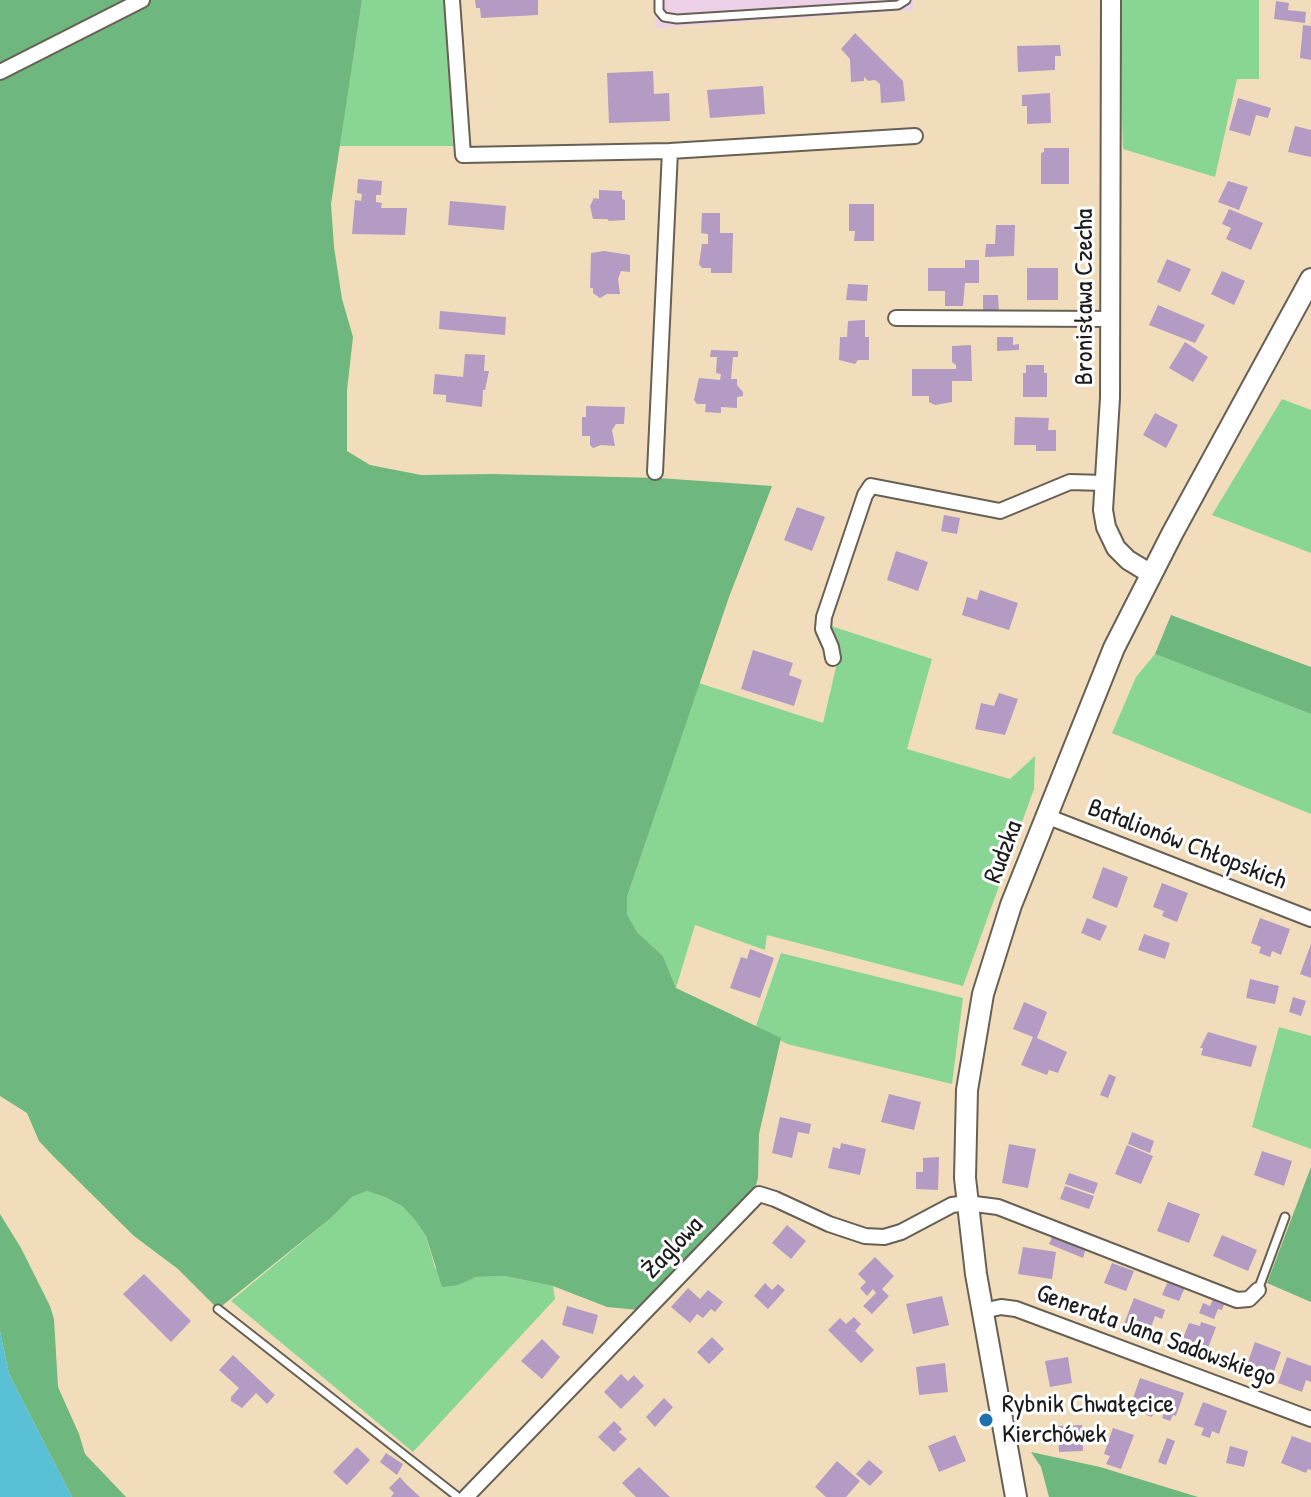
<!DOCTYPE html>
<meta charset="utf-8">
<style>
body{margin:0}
canvas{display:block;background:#f1ddbc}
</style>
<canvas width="1311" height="1497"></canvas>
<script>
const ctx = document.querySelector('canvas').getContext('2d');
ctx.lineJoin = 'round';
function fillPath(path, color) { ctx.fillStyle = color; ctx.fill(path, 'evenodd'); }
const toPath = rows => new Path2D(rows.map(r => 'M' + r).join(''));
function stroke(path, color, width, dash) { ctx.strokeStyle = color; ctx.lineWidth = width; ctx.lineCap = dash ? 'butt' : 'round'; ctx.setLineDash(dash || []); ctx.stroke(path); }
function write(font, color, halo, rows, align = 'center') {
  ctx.font = font + ' "Patrick Hand",sans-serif'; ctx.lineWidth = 6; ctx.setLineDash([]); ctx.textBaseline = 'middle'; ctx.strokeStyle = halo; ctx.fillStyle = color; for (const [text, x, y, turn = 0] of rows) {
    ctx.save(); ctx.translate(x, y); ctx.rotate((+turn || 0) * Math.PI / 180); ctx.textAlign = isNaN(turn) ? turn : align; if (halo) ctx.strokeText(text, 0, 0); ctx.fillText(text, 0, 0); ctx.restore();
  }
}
fillPath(toPath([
 [654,0,913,0,914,10,656,28]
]), '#edd1e9');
fillPath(toPath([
 [362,0,444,0,453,146,339,146],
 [1121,0,1259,0,1259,79,1237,79,1215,177,1123,149,1120,57],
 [1282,399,1311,410,1311,553,1212,515],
 [828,625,932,659,907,749,1010,779,1035,756,1034,789,963,986,767,935,765,950,695,925,676,988,663,956,637,932,627,914,627,897,699,683,823,723,840,650],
 [1155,654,1311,714,1311,814,1112,733,1136,677],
 [781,953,963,998,952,1084,787,1044,756,1026],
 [1279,1027,1311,1036,1311,1149,1252,1127],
 [367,1191,387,1198,402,1206,415,1220,426,1236,435,1268,458,1284,476,1277,505,1276,553,1286,555,1299,413,1452,231,1301,331,1218,352,1197]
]), '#89d694');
fillPath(toPath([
 [0,0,362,0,331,204,334,247,342,299,353,337,347,390,347,451,370,465,421,475,491,474,659,478,772,486,729,597,627,897,627,914,637,932,663,956,676,988,781,1038,759,1134,758,1178,754,1193,639,1310,607,1307,553,1286,505,1276,476,1277,458,1285,442,1287,426,1236,415,1220,402,1206,387,1198,367,1191,352,1197,331,1218,218,1309,178,1269,134,1236,53,1156,39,1141,27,1113,0,1096],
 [1171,615,1311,667,1311,714,1155,654],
 [1311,1167,1311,1302,1267,1283],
 [0,1214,21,1248,50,1306,54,1319,58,1387,79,1434,85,1454,126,1497,72,1497,9,1374,0,1331],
 [1031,1452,1100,1467,1198,1497,1049,1497,1041,1467]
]), '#6eb77e');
fillPath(toPath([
 [0,1331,9,1374,72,1497,0,1497]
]), '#59c0d6');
fillPath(toPath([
 [475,0,538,0,538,15,481,18,480,8,476,8],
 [1276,1,1289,3,1288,10,1306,12,1305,23,1274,19],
 [1303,25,1311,26,1311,60,1300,58],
 [855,33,903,81,905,101,881,103,880,84,875,80,868,81,864,77,864,81,851,82,850,59,841,49],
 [1060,45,1061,56,1055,56,1055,70,1018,72,1017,46],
 [653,71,654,94,669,93,670,121,609,123,607,73],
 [763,86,765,114,710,118,707,90],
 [1050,93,1051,123,1027,124,1027,106,1022,106,1022,95],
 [1238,98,1271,108,1268,118,1256,115,1250,136,1229,130],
 [1295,126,1311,130,1311,157,1288,152],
 [1044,148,1069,148,1069,184,1041,184,1041,153,1044,152],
 [358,179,382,181,381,195,376,195,376,202,382,203,381,208,407,208,405,235,352,234,355,200,361,201,362,194,357,193],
 [1228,181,1248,187,1239,210,1218,202],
 [599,190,622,191,622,199,625,200,625,220,609,221,607,219,593,219,590,206,594,198,599,199],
 [450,201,506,206,504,230,448,225],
 [849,204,874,204,874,241,854,241,855,231,849,231],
 [1229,209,1263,223,1251,250,1226,239,1231,228,1222,224],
 [702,213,720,213,720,233,733,233,732,273,711,273,711,268,702,268,699,264,702,244,708,244,708,234,701,233],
 [996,225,1015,225,1014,256,985,257,986,244,995,244],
 [604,251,630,255,630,272,621,271,618,279,620,294,607,294,600,298,593,293,593,288,590,288,591,253],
 [1167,259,1191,269,1180,292,1157,282],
 [965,260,979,260,979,283,965,283,963,306,945,306,945,291,928,291,928,268,965,268],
 [1027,268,1058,268,1058,300,1027,300],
 [1222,271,1245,281,1234,305,1211,294],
 [848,284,868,285,867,301,846,300],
 [983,295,998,295,999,312,983,312],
 [1158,305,1205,325,1195,343,1149,325],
 [440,311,506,317,505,335,439,329],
 [865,320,865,337,869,337,869,360,858,360,855,364,839,360,840,337,847,337,848,321],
 [997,337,1013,337,1013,345,1019,344,1019,350,997,351],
 [1185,342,1208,357,1193,382,1169,368],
 [971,345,972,381,952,381,952,402,935,405,929,402,929,396,912,396,912,369,956,369,956,365,952,362,952,346],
 [711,350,738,351,738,357,733,357,731,379,737,379,737,385,743,392,743,396,737,397,737,408,721,407,721,413,705,412,706,404,697,404,694,400,699,378,720,380,721,374,716,373,717,357,710,357],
 [465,354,485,355,484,371,489,371,485,390,483,390,482,407,446,402,446,395,433,394,435,374,463,377],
 [1026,365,1044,365,1044,373,1047,373,1047,397,1023,397,1023,373,1026,373],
 [586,406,625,407,624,424,616,424,612,430,615,446,601,445,593,448,590,445,590,436,582,436,582,417,586,417],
 [1155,413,1178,425,1166,448,1143,435],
 [1015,417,1049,418,1048,430,1056,430,1056,451,1036,451,1036,445,1014,445],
 [797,507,825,517,812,551,784,540],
 [944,515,960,518,957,534,941,531],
 [896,551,928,562,918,591,887,580],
 [980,590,1018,603,1009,630,962,615,967,597,977,600],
 [753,650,793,663,789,675,802,680,794,706,741,689],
 [999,693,1018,699,1005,735,975,729,981,703,994,706],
 [1103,867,1128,877,1117,908,1092,898],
 [1162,883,1188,893,1177,922,1162,916,1164,911,1153,907],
 [1087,918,1107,926,1100,941,1081,933],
 [1260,918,1290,929,1281,955,1272,951,1270,957,1259,953,1261,947,1251,943],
 [1144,934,1170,943,1165,959,1138,950],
 [1311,944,1311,978,1300,974],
 [750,949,774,958,760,998,730,988,741,957,747,959],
 [1250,979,1279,986,1275,1004,1246,998],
 [1293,997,1306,1001,1301,1016,1289,1012],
 [1024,1002,1047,1012,1037,1038,1067,1052,1058,1073,1049,1070,1047,1075,1021,1065,1033,1037,1013,1029],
 [1208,1032,1257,1046,1251,1067,1201,1055,1203,1048,1200,1048],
 [1109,1074,1116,1077,1108,1098,1100,1095],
 [889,1094,921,1102,914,1130,881,1122],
 [780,1117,811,1124,809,1134,798,1132,792,1158,772,1153],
 [1132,1132,1154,1141,1150,1153,1128,1144],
 [841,1143,866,1149,860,1175,828,1168,833,1147,840,1149],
 [1009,1144,1036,1149,1028,1188,1002,1183],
 [1127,1145,1153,1156,1141,1184,1115,1174],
 [1262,1151,1292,1161,1284,1186,1254,1175],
 [939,1157,938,1190,916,1189,916,1172,923,1172,923,1158],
 [1069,1173,1098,1183,1094,1194,1065,1184],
 [1065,1186,1094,1196,1089,1209,1060,1199],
 [1168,1202,1200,1214,1189,1243,1157,1231],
 [787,1225,806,1241,791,1259,772,1243],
 [1053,1235,1086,1248,1083,1258,1049,1244],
 [1222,1235,1257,1250,1248,1271,1213,1256],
 [1023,1247,1056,1252,1052,1279,1018,1274],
 [875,1257,894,1276,882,1289,889,1296,872,1314,863,1306,876,1293,873,1289,867,1296,860,1288,866,1282,858,1274],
 [1112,1263,1134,1271,1126,1291,1104,1283],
 [144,1274,191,1321,171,1342,123,1294],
 [1169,1279,1186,1285,1179,1301,1162,1295],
 [765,1283,772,1290,778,1284,785,1290,768,1309,754,1296],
 [688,1288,700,1299,708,1290,723,1302,715,1312,711,1309,703,1318,697,1314,690,1323,671,1307],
 [942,1296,949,1325,913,1334,906,1304],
 [1214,1297,1225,1302,1222,1310,1218,1309,1214,1319,1199,1313,1203,1303,1210,1306],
 [1134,1298,1165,1310,1162,1319,1155,1316,1149,1334,1124,1324],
 [567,1306,598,1315,593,1334,562,1325],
 [854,1317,861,1324,855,1331,874,1350,861,1363,828,1330,840,1318,846,1324],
 [1201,1322,1216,1327,1205,1356,1180,1346,1189,1323,1200,1326],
 [712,1337,724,1349,709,1364,697,1352],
 [542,1339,560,1357,542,1379,521,1361],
 [1255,1342,1281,1352,1271,1380,1245,1370],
 [233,1355,275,1395,267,1404,256,1393,242,1408,231,1401,231,1397,239,1388,219,1370],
 [1068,1357,1072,1383,1050,1387,1045,1361],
 [1287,1357,1311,1366,1311,1382,1306,1380,1302,1392,1278,1383],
 [945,1363,948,1392,919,1395,916,1367],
 [621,1374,628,1381,634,1375,644,1386,621,1409,604,1392],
 [1140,1378,1184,1393,1176,1416,1173,1415,1170,1421,1162,1418,1164,1412,1155,1409,1152,1417,1139,1412,1141,1405,1132,1401],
 [664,1398,673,1407,655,1427,646,1417],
 [1203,1402,1227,1411,1219,1434,1212,1431,1210,1438,1201,1435,1204,1428,1194,1425],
 [614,1421,622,1429,619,1432,627,1439,614,1452,598,1437],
 [1082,1425,1083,1451,1059,1452,1058,1426],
 [1113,1428,1134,1435,1121,1469,1106,1464,1110,1456,1104,1454],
 [955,1435,966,1461,939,1472,928,1446],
 [1292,1436,1311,1443,1311,1470,1308,1469,1306,1473,1281,1463],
 [1167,1438,1175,1441,1166,1465,1158,1462],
 [1230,1446,1248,1451,1244,1467,1226,1463],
 [357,1447,370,1460,347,1485,333,1472],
 [386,1453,403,1464,397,1475,380,1462],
 [869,1460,883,1472,870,1486,856,1474],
 [837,1461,860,1481,846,1497,826,1497,815,1487],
 [639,1467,670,1497,636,1497,622,1483],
 [400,1477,405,1483,420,1497,391,1497,394,1493,389,1488]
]), '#b49bc3');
const service = toPath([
 [659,0,659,11,664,17,677,19,898,5,906,0],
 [1258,1290,1285,1217],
 [218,1309,458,1497]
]);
const minor = toPath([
 [452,0,463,155,670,151,655,472],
 [0,72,142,0],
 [670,151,915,136],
 [896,318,1111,319],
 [833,658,831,647,823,629,824,617,865,495,871,486,1000,511,1070,482,1104,483],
 [1046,816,1311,919],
 [983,1311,1001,1307,1016,1309,1311,1419],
 [466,1497,759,1194,775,1199,829,1224,865,1236,884,1237,901,1232,952,1205,967,1203,998,1207,1237,1300,1249,1299,1258,1290]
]);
const tertiary = toPath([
 [1111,0,1110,398,1103,510,1106,527,1116,548,1128,560,1151,574]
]);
const secondary = toPath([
 [1016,1497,976,1274,965,1178,967,1090,983,994,1011,905,1114,648,1172,534,1311,279]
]);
stroke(service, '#676054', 11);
stroke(minor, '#676054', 18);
stroke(tertiary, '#676054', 22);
stroke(secondary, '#676054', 24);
stroke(service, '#fff', 7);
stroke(minor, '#fff', 14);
stroke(tertiary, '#fff', 18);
stroke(secondary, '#fff', 20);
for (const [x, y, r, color] of [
 [986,1420,8,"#1f6fb2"]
]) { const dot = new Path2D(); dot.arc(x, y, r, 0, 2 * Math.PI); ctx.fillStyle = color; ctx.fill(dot); stroke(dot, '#fff', 3); }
write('26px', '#1c1c1c', '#fff', [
 ["Bronisława Czecha",1085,297,-90],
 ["Batalionów Chłopskich",1187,845,21],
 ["Rudzka",1004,852,-69],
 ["Żaglowa",673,1248,-46],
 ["Generała Jana Sadowskiego",1156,1336,20]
]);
write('26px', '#1c1c1c', '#fff', [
 ["Rybnik Chwałęcice",1002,1405],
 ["Kierchówek",1002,1435]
], 'left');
</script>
